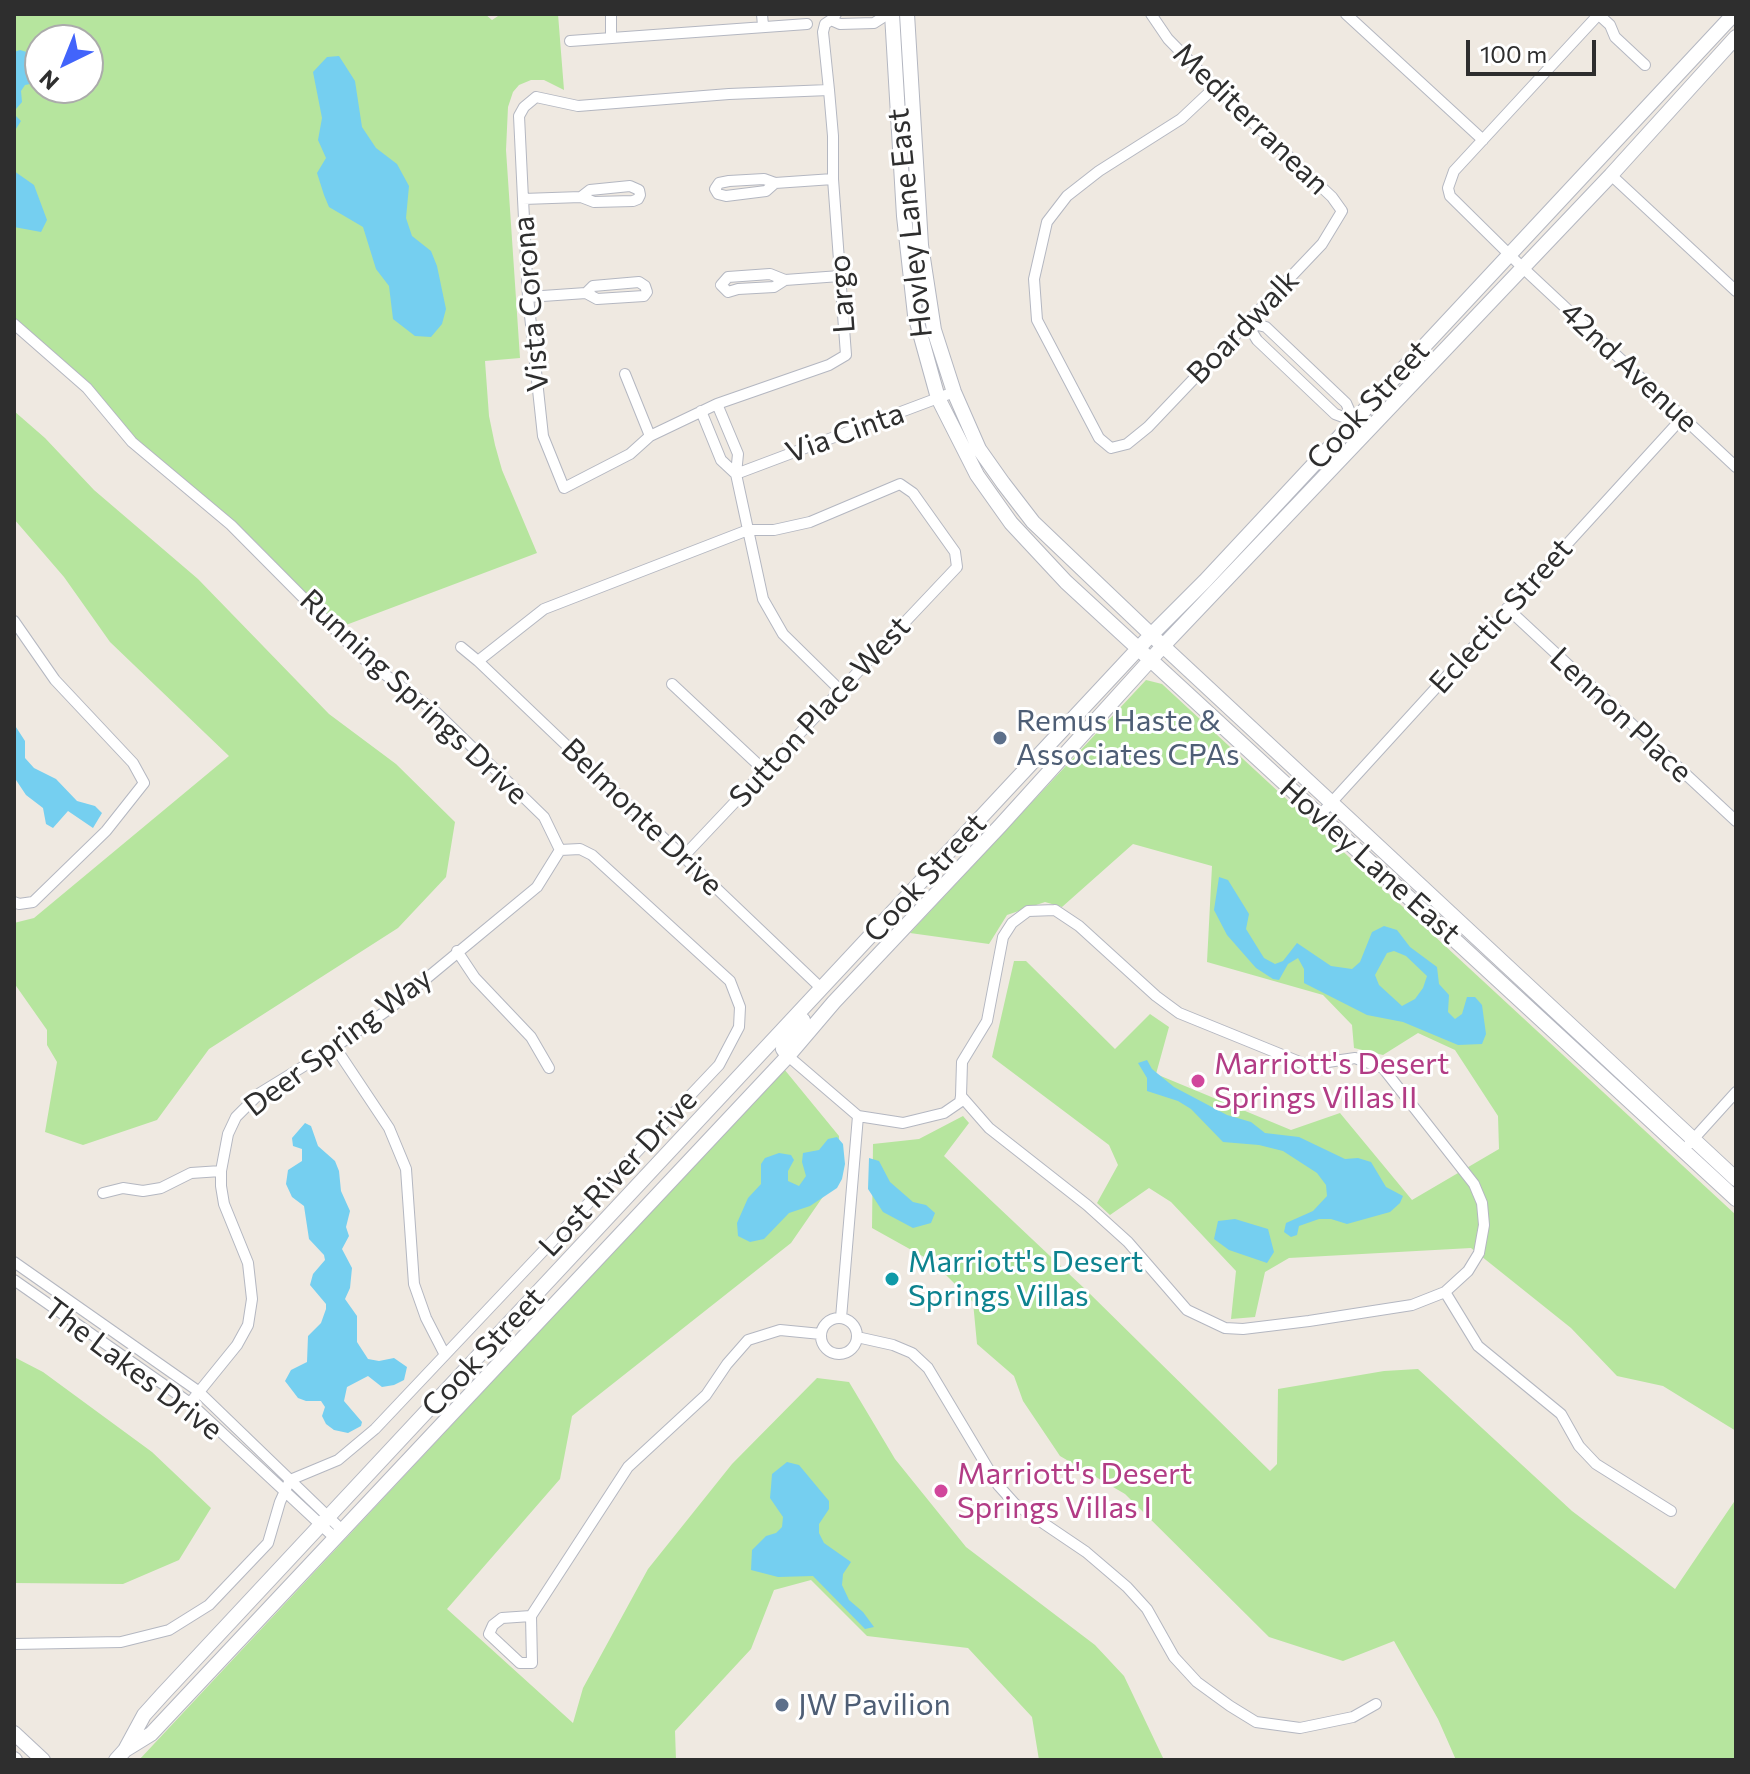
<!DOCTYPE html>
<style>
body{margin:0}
#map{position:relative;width:1750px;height:1774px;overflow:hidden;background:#efe9e1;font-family:Commissioner,sans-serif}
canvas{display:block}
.frame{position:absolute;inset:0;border:16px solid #2e2e2e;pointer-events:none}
.north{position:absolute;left:24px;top:24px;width:80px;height:80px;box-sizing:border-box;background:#fff;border:2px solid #ababab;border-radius:50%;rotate:223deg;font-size:22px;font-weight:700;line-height:32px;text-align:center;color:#2e2e2e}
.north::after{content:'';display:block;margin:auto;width:28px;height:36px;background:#4264fb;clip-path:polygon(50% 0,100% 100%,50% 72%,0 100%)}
.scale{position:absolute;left:1466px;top:40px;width:130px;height:36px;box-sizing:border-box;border:4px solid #2e2e2e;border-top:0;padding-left:10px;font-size:24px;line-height:28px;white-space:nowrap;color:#2e2e2e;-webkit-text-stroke:6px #fff;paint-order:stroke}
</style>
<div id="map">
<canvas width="1750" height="1774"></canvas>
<div class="frame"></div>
<div class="north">N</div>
<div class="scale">100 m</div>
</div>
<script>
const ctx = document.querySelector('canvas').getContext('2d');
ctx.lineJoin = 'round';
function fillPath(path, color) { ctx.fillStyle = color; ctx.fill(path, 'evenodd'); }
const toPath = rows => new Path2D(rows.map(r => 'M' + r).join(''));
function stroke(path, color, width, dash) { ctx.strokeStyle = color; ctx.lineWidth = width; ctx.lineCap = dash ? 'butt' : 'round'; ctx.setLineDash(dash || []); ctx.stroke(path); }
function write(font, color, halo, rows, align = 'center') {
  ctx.font = font + ' Commissioner,sans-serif'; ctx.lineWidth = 6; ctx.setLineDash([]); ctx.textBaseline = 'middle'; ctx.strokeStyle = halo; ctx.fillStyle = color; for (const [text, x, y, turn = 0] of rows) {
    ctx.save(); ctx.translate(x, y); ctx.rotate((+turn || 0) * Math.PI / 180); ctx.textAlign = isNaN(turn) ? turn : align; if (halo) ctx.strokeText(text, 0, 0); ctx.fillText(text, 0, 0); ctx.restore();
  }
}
fillPath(toPath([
 [14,14,485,14,492,20,501,14,558,14,564,90,544,80,531,80,519,85,513,92,508,107,506,150,520,358,485,361,489,416,495,445,502,470,537,553,338,628,257,543,136,442,95,393,14,318],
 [40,40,88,40,88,88,40,88],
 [14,411,45,438,94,490,198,579,329,714,396,764,455,822,446,877,398,928,209,1049,157,1120,83,1145,45,1132,57,1062,47,1045,47,1030,14,983,14,923,34,918,229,756,110,642,64,577,14,519],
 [1146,680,1162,684,1736,1215,1736,1431,1663,1386,1617,1376,1571,1328,1471,1248,1289,1258,1265,1272,1255,1317,1231,1319,1236,1271,1171,1202,1149,1188,1110,1215,1097,1203,1118,1165,1109,1145,992,1057,1014,961,1026,961,1115,1049,1150,1014,1169,1027,1156,1074,1291,1130,1340,1113,1412,1200,1499,1149,1498,1116,1455,1050,1418,1033,1383,1055,1354,1048,1352,1025,1323,995,1207,962,1212,866,1133,844,1062,907,1045,902,1007,915,989,944,910,933],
 [784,1069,839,1136,840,1172,791,1243,572,1416,560,1479,447,1609,573,1723,583,1688,648,1569,732,1464,817,1378,849,1382,895,1459,966,1547,1095,1645,1124,1676,1164,1760,1039,1760,1032,1717,968,1648,867,1636,811,1580,774,1590,751,1649,675,1731,676,1760,139,1760],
 [963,1116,969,1123,944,1156,1085,1289,1270,1471,1277,1464,1278,1389,1384,1371,1418,1369,1572,1511,1675,1589,1736,1499,1736,1760,1456,1760,1438,1719,1394,1641,1343,1661,1269,1637,1125,1494,1060,1456,1023,1401,1014,1376,977,1344,973,1302,933,1262,872,1228,873,1144,919,1139],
 [14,1357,43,1372,152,1452,211,1508,179,1560,123,1584,14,1583]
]), '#b6e59e');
fillPath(toPath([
 [20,50,40,56,40,82,25,85,21,91,22,102,16,109,16,116,21,121,14,132,14,52],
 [339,56,355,81,362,127,376,148,397,164,409,186,406,218,412,236,431,251,437,266,446,309,442,324,431,337,415,336,393,319,389,286,376,269,363,227,329,207,324,195,317,173,326,158,318,140,322,118,313,72,327,57],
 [14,171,34,185,47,220,41,232,14,227],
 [14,724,25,741,25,758,34,768,56,779,77,801,95,806,102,813,93,828,68,811,53,828,46,824,43,808,26,795,14,777],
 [1219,877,1228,880,1249,914,1246,929,1264,958,1275,964,1283,961,1297,943,1331,966,1352,969,1360,962,1372,932,1384,926,1397,930,1410,947,1437,967,1439,984,1449,995,1448,1012,1455,1019,1462,1014,1467,997,1475,997,1482,1005,1486,1034,1482,1044,1458,1045,1403,1022,1367,1015,1304,983,1304,969,1298,958,1288,964,1279,980,1273,979,1256,968,1227,935,1214,910],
 [1394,951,1406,956,1427,976,1423,988,1415,999,1402,1006,1379,985,1375,975,1387,953],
 [1147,1060,1152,1069,1174,1087,1227,1115,1251,1122,1265,1133,1299,1137,1345,1159,1358,1158,1371,1162,1386,1187,1403,1196,1400,1203,1390,1212,1347,1224,1331,1219,1319,1219,1299,1226,1297,1235,1291,1237,1284,1232,1286,1223,1313,1211,1327,1196,1326,1185,1317,1173,1283,1151,1259,1145,1223,1142,1191,1109,1178,1101,1147,1091,1147,1078,1138,1063],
 [305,1123,311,1126,318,1146,335,1161,339,1171,341,1191,350,1211,346,1227,349,1236,342,1249,352,1268,350,1288,345,1299,357,1316,357,1342,368,1359,379,1361,394,1358,407,1367,404,1380,394,1385,382,1387,368,1376,347,1387,344,1401,362,1422,361,1426,348,1433,334,1430,326,1424,322,1416,325,1407,321,1401,306,1401,298,1398,285,1381,291,1370,307,1362,308,1336,321,1323,326,1309,326,1304,310,1285,313,1274,325,1260,324,1255,309,1239,304,1206,292,1197,286,1184,288,1170,302,1161,302,1149,293,1146,292,1138],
 [837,1137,843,1144,845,1164,842,1179,837,1188,810,1206,789,1213,764,1239,750,1242,738,1236,737,1223,748,1198,761,1184,761,1164,765,1158,779,1153,791,1155,794,1160,788,1171,788,1181,799,1186,806,1176,802,1162,803,1153,819,1150,828,1139],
 [869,1158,879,1161,890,1182,913,1202,926,1205,935,1213,931,1223,913,1228,883,1212,868,1189],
 [1235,1219,1268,1229,1274,1252,1267,1263,1229,1250,1214,1239,1218,1221],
 [787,1462,799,1465,829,1501,829,1509,819,1524,819,1533,824,1543,851,1562,843,1574,842,1585,849,1600,863,1612,874,1627,865,1629,813,1576,778,1577,751,1570,752,1550,766,1536,776,1533,782,1527,783,1517,770,1498,771,1487,772,1474]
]), '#75cff0');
const street = toPath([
 [611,14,611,38],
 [762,14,763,26],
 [836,14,831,20,840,24,874,23,888,14],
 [1151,14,1168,39,1215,87,1332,197,1342,211,1322,244,1148,427,1127,444,1111,448,1099,438,1037,320,1034,279,1047,222,1067,196,1099,171,1181,119,1215,87],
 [1346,14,1483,140],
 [1598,14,1610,25,1615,37,1645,65],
 [1599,14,1454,171,1448,188,1450,196,1523,268,1736,467],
 [570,41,807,24],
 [829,90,729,94,578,106,536,97,524,107,519,116,523,199,528,297,543,436,564,488,630,454,650,436,717,404,829,365,846,355,833,179,833,136,829,90,823,32,825,24,831,20],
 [1611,175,1736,291],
 [775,183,766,191,726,196,718,194,715,189,719,183,729,181,764,179,775,183,833,179],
 [523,199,581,197,594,202,633,201,638,199,640,195,639,190,630,186,590,190,581,197],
 [785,280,774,287,738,289,728,292,721,285,728,277,770,274,785,280,840,276],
 [528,297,586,293,593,286,639,282,645,286,647,292,644,296,597,299,586,293],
 [1246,322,1266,327,1346,403,1354,421,1335,414,1257,340,1246,322],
 [14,324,87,388,132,442,231,525,365,660,435,711,544,817,560,850,580,849,592,855,730,981,740,1007,739,1027,719,1065,375,1429,338,1460,290,1480,280,1502,268,1543,209,1605,169,1630,121,1642,14,1644],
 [625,374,650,436],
 [701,411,721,460,736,474,738,454,717,404],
 [1507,608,1736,821],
 [14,621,55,680,133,763,144,783,106,831,33,902,19,904,14,902],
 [461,647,478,661,822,989],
 [478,661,544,609,748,530,774,530,810,522,900,484,913,493,955,552,957,567,683,857],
 [672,684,766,772],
 [840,690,783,634,763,599,736,474,954,392],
 [1320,815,1683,417],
 [1055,910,1079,926,1156,996,1179,1013,1307,1065,1355,1058,1383,1068,1474,1184,1482,1203,1484,1225,1479,1253,1468,1271,1445,1292,1412,1305,1309,1321,1243,1329,1225,1328,1187,1310,1128,1242,1087,1205,989,1128,961,1096,962,1062,987,1021,1003,937,1012,923,1028,911,1055,910],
 [457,951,475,978,531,1037,549,1068],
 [335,1047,389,1128,406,1169,414,1284,426,1318,445,1355],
 [788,1056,858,1116,841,1318],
 [858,1116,903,1123,944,1113,960,1102,961,1096],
 [1689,1144,1736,1092],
 [103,1193,123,1188,143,1191,161,1188,191,1173,221,1171],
 [14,1262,198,1391,342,1530],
 [14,1280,190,1403,335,1538],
 [1445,1292,1478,1346,1561,1414,1579,1446,1596,1464,1671,1511],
 '821 1336a18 18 0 1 1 36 0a18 18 0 1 1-36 0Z',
 [857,1337,893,1345,912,1353,928,1368,998,1485,1015,1504,1086,1552,1127,1587,1147,1609,1174,1657,1197,1682,1230,1706,1256,1722,1300,1728,1353,1717,1376,1704],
 [190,1403,237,1345,248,1325,252,1299,248,1263,224,1204,221,1186,221,1171,228,1134,236,1117,260,1093,335,1047,389,1009,427,978,537,887,560,850],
 [531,1616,532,1663,520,1663,489,1634,493,1625,502,1618,531,1616,628,1467,706,1395,727,1364,748,1340,780,1330,821,1334]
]);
const secondary = toPath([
 [892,14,904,216,915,315,938,398,977,475,1011,523,1066,582,1736,1199],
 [907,14,921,245,934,330,954,392,979,449,1003,483,1033,522,1163,646,1736,1179],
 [788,1056,783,1049,803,1020],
 [14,1733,43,1760],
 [125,1750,144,1715,162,1695,1151,635,1205,581,1734,14],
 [14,1759,15,1760],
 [116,1760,125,1750,151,1734,788,1056,834,1002,1000,826,1163,646,1611,175,1736,37]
]);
stroke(street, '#b4b7c1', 12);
stroke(secondary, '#b4b7c1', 16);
stroke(street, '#fff', 10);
stroke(secondary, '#fff', 14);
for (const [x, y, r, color] of [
 [1000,738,8,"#5c6f8a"],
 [1198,1081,8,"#d1479c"],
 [892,1279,8,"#0f9aa8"],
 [941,1491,8,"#d1479c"],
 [782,1705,8,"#5c6f8a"]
]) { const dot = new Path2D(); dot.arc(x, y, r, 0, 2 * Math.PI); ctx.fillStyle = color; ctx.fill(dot); stroke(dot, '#fff', 3); }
write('30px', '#2e2e2e', '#fff', [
 ["Mediterranean",1251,119,44],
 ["Hovley Lane East",910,223,-96],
 ["Largo",842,294,-94],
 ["Vista Corona",531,304,-95],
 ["Boardwalk",1243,327,-46],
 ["42nd Avenue",1629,367,43],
 ["Cook Street",1368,405,-47],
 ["Via Cinta",845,433,-20],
 ["Eclectic Street",1501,616,-48],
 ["Running Springs Drive",414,697,43],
 ["Sutton Place West",820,712,-47],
 ["Lennon Place",1621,715,43],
 ["Belmonte Drive",642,817,44],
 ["Hovley Lane East",1370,861,42],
 ["Cook Street",925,878,-47],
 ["Deer Spring Way",338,1042,-37],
 ["Lost River Drive",618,1173,-47],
 ["Cook Street",483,1352,-47],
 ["The Lakes Drive",133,1369,37]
]);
write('30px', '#4e5e75', '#fff', [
 ["Remus Haste &",1016,721],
 ["Associates CPAs",1016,755],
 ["JW Pavilion",798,1705]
], 'left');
write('30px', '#b23c85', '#fff', [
 ["Marriott's Desert",1214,1064],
 ["Springs Villas II",1214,1098],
 ["Marriott's Desert",957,1474],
 ["Springs Villas I",957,1508]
], 'left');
write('30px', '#0d838f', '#fff', [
 ["Marriott's Desert",908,1262],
 ["Springs Villas",908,1296]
], 'left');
</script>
